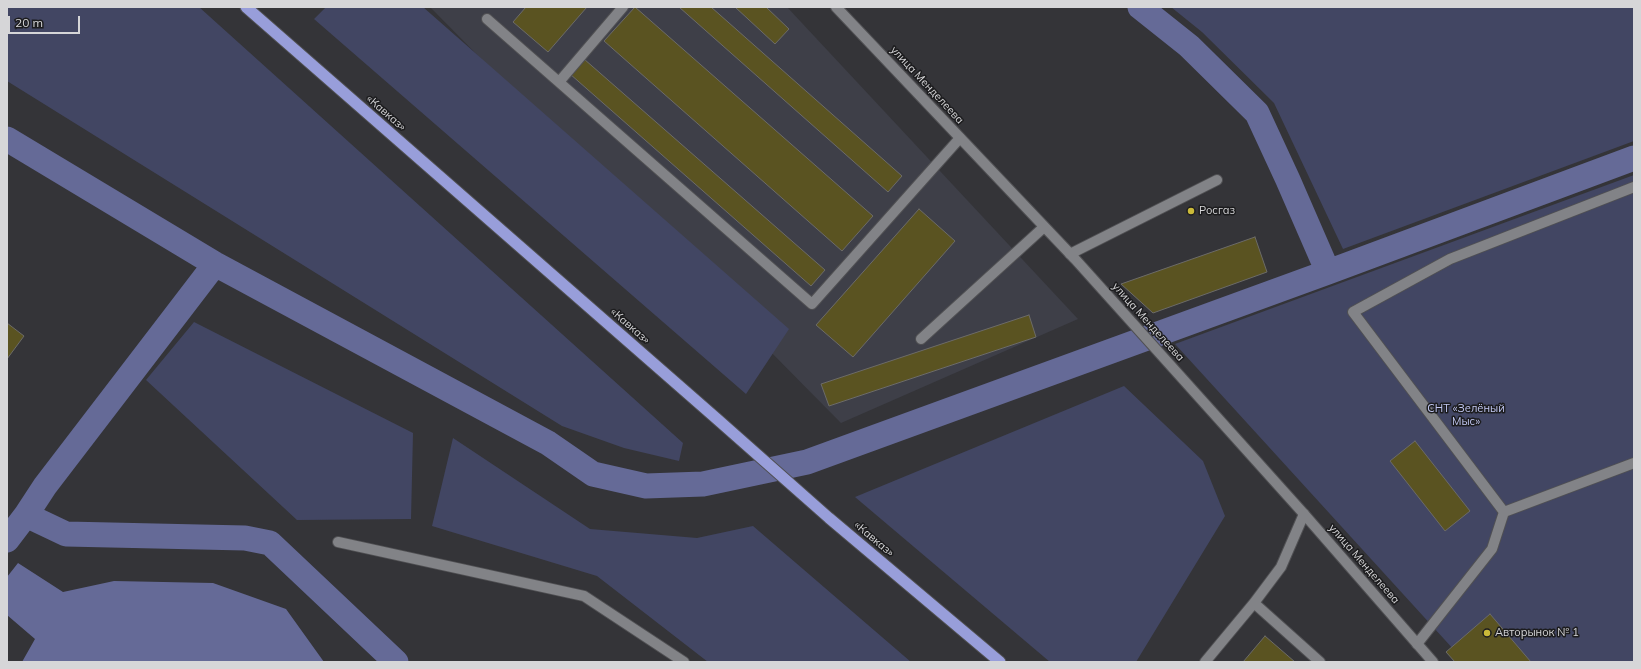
<!DOCTYPE html>
<meta charset="utf-8">
<style>
body{margin:0}
#map{position:relative;width:1641px;height:669px;overflow:hidden;background:#343438;font-family:Mulish,sans-serif}
canvas{display:block}
.frame{position:absolute;inset:0;border:8px solid #d6d6d8;pointer-events:none}
.scale{position:absolute;left:8px;top:16px;width:72px;height:18px;box-sizing:border-box;border:2px solid #d6d6d8;border-top:0;padding-left:5px;font-size:12px;line-height:14px;white-space:nowrap;color:#d6d6d8;-webkit-text-stroke:3px #1c1c1e;paint-order:stroke}
</style>
<div id="map">
<canvas width="1641" height="669"></canvas>
<div class="frame"></div>
<div class="scale">20 m</div>
</div>
<script>
const ctx = document.querySelector('canvas').getContext('2d');
ctx.lineJoin = 'round';
function fillPath(path, color) { ctx.fillStyle = color; ctx.fill(path, 'evenodd'); }
const toPath = rows => new Path2D(rows.map(r => 'M' + r).join(''));
function stroke(path, color, width, dash) { ctx.strokeStyle = color; ctx.lineWidth = width; ctx.lineCap = dash ? 'butt' : 'round'; ctx.setLineDash(dash || []); ctx.stroke(path); }
function write(font, color, halo, rows, align = 'center') {
  ctx.font = font + ' Mulish,sans-serif'; ctx.lineWidth = 3; ctx.setLineDash([]); ctx.textBaseline = 'middle'; ctx.strokeStyle = halo; ctx.fillStyle = color; for (const [text, x, y, turn = 0] of rows) {
    ctx.save(); ctx.translate(x, y); ctx.rotate((+turn || 0) * Math.PI / 180); ctx.textAlign = isNaN(turn) ? turn : align; if (halo) ctx.strokeText(text, 0, 0); ctx.fillText(text, 0, 0); ctx.restore();
  }
}
fillPath(toPath([
 [430,7,787,7,1078,319,841,423]
]), '#3e3f48');
fillPath(toPath([
 [7,7,199,7,683,443,679,461,624,448,562,426,7,81],
 [326,7,423,7,789,329,746,394,314,19],
 [1171,7,1634,7,1634,141,1343,249,1274,103,1202,32],
 [1634,175,1634,662,1465,662,1175,344],
 [194,322,413,433,411,519,297,520,146,380],
 [1124,386,1203,461,1225,516,1136,662,1050,662,855,497],
 [453,438,590,529,697,538,753,526,911,662,708,662,597,576,432,526]
]), '#424663');
fillPath(toPath([
 [18,563,63,592,114,581,213,583,286,609,324,662,22,662,35,639,7,615,7,577]
]), '#656a97');
stroke(toPath([
 [1140,7,1189,46,1257,113,1288,180,1328,272],
 [7,139,215,264,548,443,593,474,646,486,703,484,807,462,1328,272,1634,158],
 [26,515,66,534,245,538,270,543,396,662],
 [7,540,26,515,45,486,215,264]
]), '#656a97', 25);
const building = toPath([
 [526,7,587,7,548,52,513,22,526,7],
 [635,7,873,216,842,251,604,41,635,7],
 [679,7,711,7,902,176,888,192,679,7],
 [735,7,766,7,789,29,775,44,735,7],
 [584,59,825,270,811,286,570,74,584,59],
 [919,209,955,241,853,357,816,325,919,209],
 [1255,237,1267,272,1153,313,1121,284,1255,237],
 [1029,315,1036,337,829,406,821,384,1029,315],
 [7,323,24,336,7,359,7,323],
 [1415,441,1470,511,1445,531,1390,461,1415,441],
 [1490,614,1531,662,1455,662,1446,652,1490,614],
 [1265,636,1295,662,1243,662,1265,636]
]);
fillPath(building, '#5a5321');
stroke(building, '#6c6b68', 1);
const service = toPath([
 [487,19,812,304,960,138],
 [559,82,623,7],
 [1070,254,1217,180],
 [921,339,1044,227],
 [1504,512,1353,312,1450,259,1634,187],
 [338,542,584,596,684,662],
 [1254,603,1320,662],
 [1417,644,1492,549,1504,512,1634,463],
 [1205,662,1254,603,1281,567,1304,514]
]);
const secondary = toPath([
 [836,7,1075,259,1304,514,1433,662]
]);
const trunk = toPath([
 [246,7,717,419,829,518,1000,662]
]);
stroke(service, '#505053', 12);
stroke(secondary, '#505053', 12);
stroke(trunk, '#505053', 13);
stroke(service, '#828387', 10);
stroke(secondary, '#828387', 10);
stroke(trunk, '#989eda', 11);
for (const [x, y, r, color] of [
 [1191,211,4,"#cbba39"],
 [1487,633,4,"#cbba39"]
]) { const dot = new Path2D(); dot.arc(x, y, r, 0, 2 * Math.PI); ctx.fillStyle = color; ctx.fill(dot); stroke(dot, '#1c1c1e', 1.5); }
write('11px', '#d6d6d8', '#1c1c1e', [
 ["улица Менделеева",927,85,47],
 ["«Кавказ»",386,113,41],
 ["улица Менделеева",1148,322,48],
 ["«Кавказ»",630,326,41],
 ["«Кавказ»",874,539,40],
 ["улица Менделеева",1364,564,49]
]);
write('11px', '#d6d6d8', '#1c1c1e', [
 ["Росгаз",1199,211],
 ["Авторынок № 1",1495,633]
], 'left');
write('11px', '#c2c8f3', '#1c1c1e', [
 ["СНТ «Зелёный",1466,409],
 ["Мыс»",1466,422]
]);
</script>
